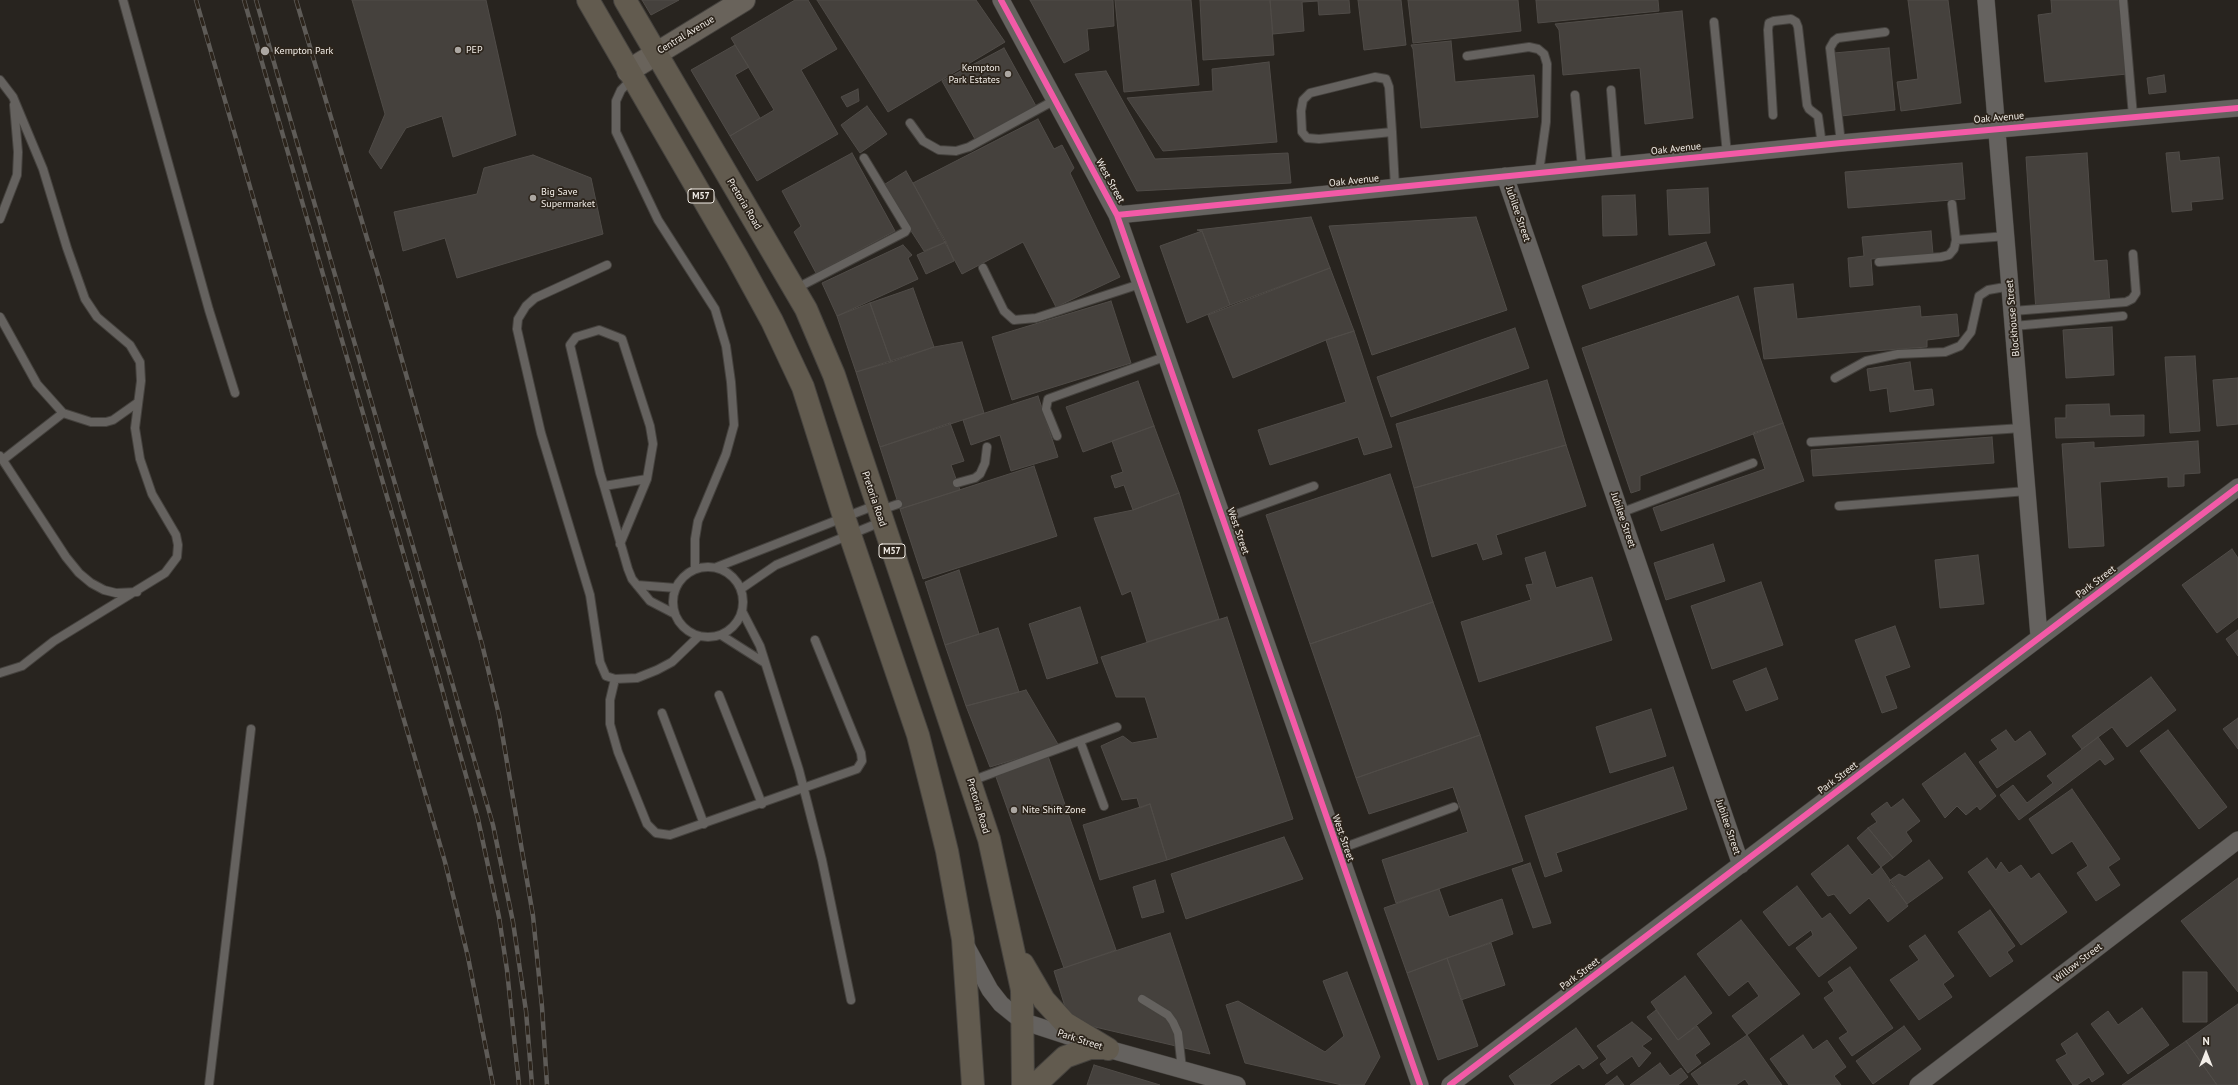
<!DOCTYPE html>
<style>
body{margin:0}
#map{position:relative;width:2238px;height:1085px;overflow:hidden;background:#28241f;font-family:"PT Sans",sans-serif}
canvas{display:block}
.north{position:absolute;left:2186px;top:1033px;width:40px;height:40px;-webkit-text-stroke:3px #2c241b;paint-order:stroke;rotate:0deg;font-size:11px;font-weight:700;line-height:16px;text-align:center;color:#f3eee8}
.north::after{content:'';display:block;margin:auto;width:14px;height:18px;background:#f3eee8;clip-path:polygon(50% 0,100% 100%,50% 72%,0 100%)}
</style>
<div id="map">
<canvas width="2238" height="1085"></canvas>
<div class="north">N</div>
</div>
<script>
const ctx = document.querySelector('canvas').getContext('2d');
ctx.lineJoin = 'round';
function fillPath(path, color) { ctx.fillStyle = color; ctx.fill(path, 'evenodd'); }
const toPath = rows => new Path2D(rows.map(r => 'M' + r).join(''));
function stroke(path, color, width, dash) { ctx.strokeStyle = color; ctx.lineWidth = width; ctx.lineCap = dash ? 'butt' : 'round'; ctx.setLineDash(dash || []); ctx.stroke(path); }
function write(font, color, halo, rows, align = 'center') {
  ctx.font = font + ' "PT Sans",sans-serif'; ctx.lineWidth = 3.5; ctx.setLineDash([]); ctx.textBaseline = 'middle'; ctx.strokeStyle = halo; ctx.fillStyle = color; for (const [text, x, y, turn = 0] of rows) {
    ctx.save(); ctx.translate(x, y); ctx.rotate((+turn || 0) * Math.PI / 180); ctx.textAlign = isNaN(turn) ? turn : align; if (halo) ctx.strokeText(text, 0, 0); ctx.fillText(text, 0, 0); ctx.restore();
  }
}
const building = toPath([
 [352,0,486,0,516,135,453,157,442,116,406,128,381,169,369,152,385,114,352,0],
 [642,0,679,0,651,15,642,0],
 [795,0,808,0,837,49,801,70,838,134,757,181,730,136,774,110,731,38,795,0],
 [817,0,976,0,1005,42,888,112,817,0],
 [1030,0,1113,0,1114,26,1087,29,1089,50,1064,63,1030,0],
 [1115,0,1191,0,1199,85,1124,92,1115,0],
 [1200,0,1270,0,1274,55,1203,60,1200,0],
 [1270,0,1349,0,1350,13,1319,15,1318,1,1302,2,1304,31,1273,34,1270,0],
 [1358,0,1401,0,1406,45,1364,50,1358,0],
 [1408,0,1518,0,1521,31,1413,43,1408,0],
 [1536,0,1658,0,1659,11,1538,23,1536,0],
 [1908,0,1948,0,1961,103,1901,111,1897,82,1918,79,1908,0],
 [2051,0,2119,0,2127,74,2045,82,2038,15,2052,13,2051,0],
 [1682,11,1693,118,1645,124,1640,68,1563,75,1559,30,1555,24,1682,11],
 [1451,41,1455,82,1534,75,1538,117,1421,128,1413,49,1411,45,1451,41],
 [735,45,749,67,735,75,760,118,730,136,691,70,735,45],
 [1004,48,1036,106,975,139,942,81,1004,48],
 [1889,48,1895,110,1841,116,1834,53,1889,48],
 [1269,62,1277,142,1163,151,1127,98,1213,91,1212,69,1269,62],
 [1106,71,1155,159,1288,153,1291,183,1137,191,1075,74,1106,71],
 [2164,75,2166,92,2149,94,2147,78,2164,75],
 [858,89,859,101,847,107,841,97,858,89],
 [867,106,887,134,860,153,841,125,867,106],
 [1038,119,1054,149,1062,145,1074,168,1070,173,1120,277,1056,307,1023,242,962,274,913,183,1038,119],
 [2179,152,2180,161,2219,157,2223,199,2191,202,2192,210,2172,212,2166,153,2179,152],
 [852,153,895,231,816,273,794,232,801,226,782,191,852,153],
 [2087,153,2094,261,2107,260,2110,307,2036,312,2026,157,2087,153],
 [533,155,591,178,603,234,457,278,445,238,403,251,394,212,477,194,484,168,533,155],
 [1962,163,1965,199,1848,208,1845,172,1962,163],
 [906,171,946,242,924,251,882,186,906,171],
 [1708,188,1710,233,1669,235,1667,190,1708,188],
 [1635,195,1637,235,1603,236,1602,196,1635,195],
 [1311,217,1330,268,1230,305,1202,231,1197,230,1311,217],
 [1476,217,1507,310,1372,355,1329,226,1476,217],
 [1202,231,1230,305,1187,323,1160,246,1202,231],
 [1931,231,1933,254,1871,259,1873,285,1850,287,1848,258,1864,256,1862,237,1931,231],
 [946,242,954,261,926,274,917,255,946,242],
 [1706,242,1715,265,1590,309,1582,286,1706,242],
 [903,245,912,255,908,258,918,279,837,316,822,283,903,245],
 [1330,268,1354,331,1326,340,1233,378,1208,315,1330,268],
 [1793,284,1797,319,1920,306,1921,317,1957,314,1959,336,1927,340,1927,347,1764,359,1754,288,1793,284],
 [913,288,934,347,891,362,870,303,913,288],
 [1738,296,1783,423,1640,476,1640,490,1631,493,1582,348,1738,296],
 [1111,301,1131,363,1012,400,992,337,1111,301],
 [870,303,891,362,856,372,837,316,870,303],
 [2112,327,2114,375,2066,378,2063,330,2112,327],
 [1515,328,1529,368,1391,417,1377,377,1515,328],
 [1354,331,1392,447,1364,455,1358,437,1270,465,1258,430,1346,402,1326,340,1354,331],
 [962,342,984,413,880,447,856,372,934,347,962,342],
 [2195,356,2200,431,2170,433,2165,357,2195,356],
 [1910,362,1914,391,1932,389,1934,405,1890,412,1887,388,1870,391,1867,369,1910,362],
 [2238,378,2238,424,2217,426,2213,380,2238,378],
 [1547,380,1566,445,1414,488,1396,424,1547,380],
 [1138,381,1154,426,1083,452,1066,407,1138,381],
 [1038,396,1058,457,1011,471,1000,435,971,445,963,420,1038,396],
 [2109,404,2110,416,2144,415,2144,436,2056,438,2055,418,2066,418,2066,405,2109,404],
 [950,423,964,461,951,465,960,490,900,509,880,447,950,423],
 [1783,423,1804,481,1661,531,1653,508,1765,469,1753,433,1783,423],
 [1154,426,1179,493,1133,510,1124,485,1115,488,1111,476,1123,472,1112,441,1154,426],
 [1992,437,1994,463,1813,476,1811,450,1992,437],
 [2198,441,2200,473,2184,474,2184,486,2168,487,2168,477,2100,482,2104,546,2069,548,2062,444,2094,442,2094,448,2198,441],
 [1566,445,1586,506,1496,535,1502,554,1483,560,1477,543,1432,557,1414,488,1566,445],
 [1034,466,1057,536,923,579,900,509,1034,466],
 [1390,474,1433,602,1310,644,1266,515,1390,474],
 [1179,493,1219,619,1147,642,1131,591,1122,595,1094,518,1133,510,1179,493],
 [1713,544,1725,581,1666,600,1654,563,1713,544],
 [2232,549,2238,558,2238,617,2217,633,2182,585,2232,549],
 [1545,552,1556,588,1592,577,1612,640,1479,682,1461,622,1531,600,1526,585,1533,584,1525,558,1545,552],
 [1978,555,1984,604,1940,608,1935,560,1978,555],
 [959,570,979,634,945,645,925,582,959,570],
 [1761,582,1783,645,1712,669,1691,606,1761,582],
 [1433,602,1480,735,1356,778,1310,644,1433,602],
 [1080,607,1098,663,1047,679,1029,624,1080,607],
 [1227,617,1293,819,1167,860,1150,804,1140,808,1137,798,1122,800,1101,746,1123,736,1132,743,1158,738,1145,697,1116,697,1101,657,1227,617],
 [1895,626,1910,667,1885,676,1897,708,1882,713,1855,640,1895,626],
 [998,628,1019,692,966,706,945,645,998,628],
 [2238,630,2238,656,2226,639,2238,630],
 [1766,668,1778,699,1746,711,1733,681,1766,668],
 [2151,677,2176,710,2127,747,2112,727,2082,749,2072,736,2151,677],
 [1026,690,1059,746,990,767,966,706,1026,690],
 [1651,709,1666,756,1610,773,1596,727,1651,709],
 [2238,718,2238,749,2223,729,2238,718],
 [2006,730,2015,742,2030,731,2046,754,1997,788,1979,762,1998,749,1991,740,2006,730],
 [2168,730,2227,807,2199,829,2140,751,2168,730],
 [1480,735,1523,861,1396,903,1382,860,1468,832,1453,787,1369,814,1356,778,1480,735],
 [2098,737,2114,759,2105,765,2100,759,2019,820,2000,795,2013,785,2027,803,2053,783,2047,776,2098,737],
 [1965,753,1996,796,1980,810,1977,806,1966,815,1957,806,1945,818,1922,784,1965,753],
 [1048,756,1116,950,1064,968,995,774,1048,756],
 [1673,767,1687,809,1556,853,1562,871,1545,877,1525,816,1673,767],
 [2072,789,2120,859,2108,867,2120,885,2096,901,2077,873,2088,866,2072,841,2052,854,2029,819,2072,789],
 [1903,799,1920,821,1906,832,1912,841,1893,858,1868,828,1877,822,1871,814,1887,802,1891,808,1903,799],
 [1150,804,1167,860,1100,880,1083,825,1150,804],
 [1868,828,1893,858,1881,867,1857,838,1868,828],
 [1284,837,1303,879,1186,919,1171,874,1284,837],
 [1848,845,1872,875,1881,867,1908,906,1888,922,1869,898,1850,914,1834,894,1828,896,1811,874,1848,845],
 [1987,858,1996,870,2001,862,2009,873,2021,865,2031,879,2039,873,2067,912,2021,945,1968,872,1987,858],
 [1929,860,1943,878,1907,904,1889,881,1899,874,1905,877,1929,860],
 [1530,863,1551,923,1533,928,1512,869,1530,863],
 [2238,878,2238,992,2181,921,2238,878],
 [1155,880,1164,912,1142,918,1133,887,1155,880],
 [1797,886,1822,919,1830,913,1857,948,1819,977,1796,948,1813,935,1811,930,1789,946,1763,912,1797,886],
 [1439,889,1449,917,1502,899,1513,934,1407,973,1384,908,1439,889],
 [1990,910,2015,946,2007,952,2013,961,1990,977,1958,932,1990,910],
 [1741,920,1800,994,1747,1035,1732,1016,1759,996,1748,981,1729,996,1697,954,1741,920],
 [1170,933,1210,1054,1078,1023,1066,1010,1054,971,1170,933],
 [1925,935,1954,976,1943,984,1952,997,1919,1020,1890,980,1919,960,1909,946,1925,935],
 [1491,943,1505,985,1461,1000,1447,958,1491,943],
 [1447,958,1478,1046,1438,1060,1407,973,1447,958],
 [1850,967,1893,1028,1852,1056,1839,1038,1848,1032,1824,998,1834,991,1828,982,1850,967],
 [1347,972,1380,1057,1364,1085,1342,1085,1245,1063,1226,1005,1238,1001,1325,1052,1344,1036,1323,981,1347,972],
 [2183,972,2207,972,2207,1022,2183,1022,2183,972],
 [1685,976,1712,1013,1678,1040,1651,1002,1685,976],
 [2238,1004,2238,1085,2217,1085,2186,1041,2238,1004],
 [2142,1008,2169,1045,2128,1074,2091,1024,2108,1011,2118,1025,2142,1008],
 [1656,1010,1678,1040,1697,1026,1710,1044,1695,1055,1701,1063,1688,1073,1647,1017,1656,1010],
 [1632,1022,1652,1039,1642,1046,1651,1053,1639,1067,1632,1056,1607,1074,1600,1064,1607,1059,1597,1046,1632,1022],
 [1904,1026,1921,1049,1873,1084,1856,1061,1904,1026],
 [1576,1028,1598,1058,1583,1069,1579,1064,1549,1085,1515,1085,1509,1076,1576,1028],
 [2077,1033,2104,1074,2092,1082,2089,1077,2077,1085,2073,1085,2056,1060,2067,1054,2061,1044,2077,1033],
 [1747,1035,1782,1085,1749,1085,1745,1079,1736,1085,1699,1085,1691,1074,1747,1035],
 [1803,1035,1813,1050,1827,1040,1846,1067,1834,1076,1841,1085,1789,1085,1770,1059,1803,1035],
 [2186,1041,2217,1085,2122,1085,2186,1041],
 [1660,1063,1670,1076,1681,1068,1688,1077,1678,1085,1630,1085,1660,1063],
 [1094,1065,1160,1085,1087,1085,1094,1065],
 [1617,1076,1624,1085,1605,1085,1617,1076]
]);
fillPath(building, '#45413d');
stroke(building, '#504c48', 1);
const lane = toPath([
 [123,0,209,310,235,393],
 [2123,0,2133,116],
 [1714,22,1727,154],
 [1467,56,1529,47,1538,49,1544,54,1547,64,1546,122,1539,172],
 [632,79,621,90,616,101,616,132,658,220,715,309,726,346,731,382,734,425,726,454,698,521,695,539,695,569],
 [0,80,13,97,43,169,67,248,85,299,97,317,130,345,140,362,141,381,135,428,140,459,152,494,176,535,178,545,177,557,165,573,54,641,22,666,0,673],
 [1611,90,1617,165],
 [1575,95,1582,168],
 [1773,115,1768,30,1769,23,1774,21,1791,19,1796,22,1798,27,1807,105,1809,109,1818,116,1822,145],
 [910,123,923,141,939,150,956,151,969,147,1055,100],
 [1392,132,1319,139,1307,138,1302,132,1301,111,1303,100,1310,93,1375,77,1386,79,1389,87,1392,132,1395,187],
 [1841,143,1830,48,1834,41,1838,38,1885,32],
 [1952,204,1956,240],
 [0,219,17,175,18,152,14,105],
 [1879,262,1941,257,1949,255,1954,249,1956,240,2007,236],
 [607,265,535,298,526,306,518,319,517,329,541,433,590,595,600,662,606,676,615,679,637,678,657,670,672,662,699,636],
 [983,268,1004,311,1014,320,1036,318,1140,284],
 [795,289,905,232,907,229,864,158],
 [2013,311,2126,302,2132,299,2136,293,2133,254],
 [0,317,37,384,63,413,91,422,106,422,113,420,137,403],
 [2014,326,2123,316],
 [1835,378,1866,361,1898,354,1945,352,1960,346,1971,332,1979,296,1988,290,2011,286],
 [1057,436,1046,409,1048,399,1167,356],
 [1811,442,2022,428],
 [0,456,66,557,79,573,91,583,104,590,116,593,137,592],
 [4,459,63,413],
 [957,483,975,478,980,474,985,463,987,447],
 [604,486,647,479,653,444,650,426,622,339,599,330,576,337,570,345,600,473,604,486,628,569,632,579,650,601,675,614],
 [1839,506,2027,491],
 [881,510,898,504],
 [1620,513,1753,463],
 [1223,519,1314,486],
 [620,544,647,479],
 '673 602a35 35 0 1 1 70 0a35 35 0 1 1-70 0Z',
 [717,567,876,505],
 [637,585,676,588],
 [741,589,776,565,881,522],
 [742,611,760,646,799,770,822,860,851,1000],
 [721,635,765,663],
 [615,679,610,700,610,724,618,752,647,824,656,833,670,835,857,769,862,761,861,753,815,640],
 [719,695,762,804],
 [662,713,704,824],
 [1080,741,1104,806],
 [971,781,1117,727],
 [1337,850,1454,807],
 [1142,999,1168,1015,1173,1022,1178,1033,1182,1069],
 [209,1085,251,729]
]);
const street = toPath([
 [1001,0,1117,215,1420,1085],
 [1986,0,2039,636],
 [1505,176,1741,865],
 [1117,215,1841,143,2238,108],
 [965,944,990,990,1001,1004,1022,1021,1108,1049,1237,1085],
 [1450,1085,2238,487],
 [1918,1085,2238,840]
]);
const secondary = toPath([
 [628,71,744,0]
]);
const primary = toPath([
 [588,0,737,257,772,321,803,387,844,517,918,735,937,810,947,851,963,939,973,1085],
 [625,0,806,309,834,375,989,839,1022,990,1023,1085],
 [1023,964,1044,1000,1065,1023,1108,1049],
 [1035,1085,1065,1057,1090,1048,1106,1048]
]);
stroke(lane, '#45423e', 10);
stroke(street, '#45423e', 18);
stroke(secondary, '#45423e', 24);
stroke(primary, '#45423e', 24);
stroke(lane, '#65625f', 8);
stroke(street, '#65625f', 17);
stroke(secondary, '#69635b', 22);
stroke(primary, '#625b4f', 22);
const rail = toPath([
 [196,0,445,862,468,957,493,1085],
 [244,0,434,660,478,819,499,917,507,970,519,1085],
 [256,0,493,825,513,922,526,1011,532,1085],
 [296,0,380,282,482,644,499,715,533,916,542,1007,547,1085]
]);
stroke(rail, '#5e5b57', 4.5);
stroke(rail, '#2c241b', 3, [9]);
stroke(toPath([
 [1001,0,1117,215,1420,1085],
 [1117,215,1841,143,2238,108],
 [1450,1085,2238,487]
]), '#f35aa7', 6);
for (const [x, y, r, color] of [
 [458,50,4,"#aca7a2"],
 [265,51,5,"#aca7a2"],
 [1008,74,4,"#aca7a2"],
 [533,198,4,"#aca7a2"],
 [1014,810,4,"#aca7a2"]
]) { const dot = new Path2D(); dot.arc(x, y, r, 0, 2 * Math.PI); ctx.fillStyle = color; ctx.fill(dot); stroke(dot, '#2c241b', 1.5); }
for (const [x, y, w] of [
 [701,196,26],
 [892,551,26]
]) { const box = new Path2D(); box.roundRect(x - w / 2, y - 7, w, 14, 3); ctx.fillStyle = '#2c241b'; ctx.fill(box); stroke(box, '#f3eee8', 1); }
write('bold 9px', '#f3eee8', null, [
 ["M57",701,196],
 ["M57",892,551]
]);
write('10px', '#f3eee8', '#2c241b', [
 ["Central Avenue",686,35,-31],
 ["Oak Avenue",1999,118,-5],
 ["Oak Avenue",1676,149,-6],
 ["West Street",1110,181,61],
 ["Oak Avenue",1354,181,-6],
 ["Pretoria Road",744,204,59],
 ["Jubilee Street",1518,214,71],
 ["Blockhouse Street",2013,318,-95],
 ["Pretoria Road",874,499,71],
 ["Jubilee Street",1623,520,71],
 ["West Street",1238,531,71],
 ["Park Street",2096,582,-37],
 ["Park Street",1838,778,-37],
 ["Pretoria Road",978,806,73],
 ["Jubilee Street",1728,827,71],
 ["West Street",1343,838,71],
 ["Willow Street",2078,963,-37],
 ["Park Street",1580,974,-37],
 ["Park Street",1080,1040,18]
]);
write('10px', '#f3eee8', '#2c241b', [
 ["PEP",466,50],
 ["Kempton Park",274,51],
 ["Kempton",1000,68,"right"],
 ["Park Estates",1000,80,"right"],
 ["Big Save",541,192],
 ["Supermarket",541,204],
 ["Nite Shift Zone",1022,810]
], 'left');
</script>
